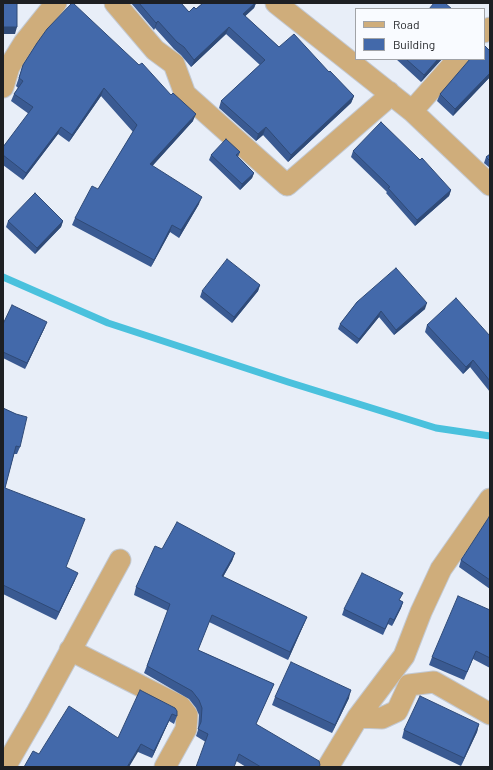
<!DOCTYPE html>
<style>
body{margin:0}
#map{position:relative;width:493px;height:770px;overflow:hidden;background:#e8eef8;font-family:Barlow,sans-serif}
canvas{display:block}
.frame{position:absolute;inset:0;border:4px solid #1d1f23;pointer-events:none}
.legend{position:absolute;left:355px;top:8px;width:130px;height:52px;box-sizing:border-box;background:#f9fbff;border:1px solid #a1a3a7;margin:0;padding:5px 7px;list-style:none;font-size:12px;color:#1d1f23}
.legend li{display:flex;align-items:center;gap:8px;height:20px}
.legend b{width:20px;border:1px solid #a1a3a7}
</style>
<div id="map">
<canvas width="493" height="770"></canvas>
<div class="frame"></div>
<ul class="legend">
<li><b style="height:5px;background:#cfad7b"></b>Road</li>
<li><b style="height:11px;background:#4369aa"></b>Building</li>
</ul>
</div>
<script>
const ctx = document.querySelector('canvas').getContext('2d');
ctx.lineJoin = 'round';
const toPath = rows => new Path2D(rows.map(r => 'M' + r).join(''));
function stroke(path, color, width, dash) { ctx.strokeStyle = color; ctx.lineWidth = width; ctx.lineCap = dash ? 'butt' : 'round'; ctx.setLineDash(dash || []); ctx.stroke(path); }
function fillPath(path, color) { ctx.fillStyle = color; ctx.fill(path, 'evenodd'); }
stroke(toPath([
 [3,277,108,323,288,382,436,428,490,436]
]), '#4ac1dd', 7);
const minor = toPath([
 [115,3,155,50,174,64,185,94,287,185,384,101,389,92],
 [276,3,412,111,490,185],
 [484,32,490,28],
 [3,87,9,67,24,43,56,3],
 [412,111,458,59],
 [70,650,180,706,187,715,186,729,165,767],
 [358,717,404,656,421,612,441,569,490,499],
 [5,767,37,712,120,560],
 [328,767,358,717,382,718,397,711,409,685,434,682,490,714]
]);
stroke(minor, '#c3c9d2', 23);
stroke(minor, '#cfad7b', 21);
fillPath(toPath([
 [131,3,181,3,189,12,196,9,203,3,256,3,254,8,245,16,279,47,329,72,354,96,351,103,288,162,263,135,256,141,219,108,221,101,260,65,226,34,191,67,181,55,174,49,155,28,154,30],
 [37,43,193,121,152,166,199,204,179,238,170,232,151,267,72,225,75,218,98,189,133,132,101,96,69,142,58,134,23,180,3,165,3,147,29,114,11,101,14,94,18,88,16,86,23,65],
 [490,51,490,77,453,116,437,101,440,94,470,60,470,59,484,59],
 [396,59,442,59,421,82],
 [353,151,451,190,449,196,415,226,386,193,387,192,351,157],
 [240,152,238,157,254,173,252,178,240,190,209,160,211,155],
 [490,154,490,168,484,163,486,157],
 [8,221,63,221,61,227,35,254,6,227],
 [260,285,258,291,232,323,200,297,202,291],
 [357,302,425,309,394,335,379,317,357,344,338,329,340,324],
 [3,324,45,327,25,369,3,358],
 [427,325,490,336,490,392,470,367,463,374,425,332],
 [3,408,16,414,20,447,17,454,14,454,5,488,66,567,75,580,56,620,3,594],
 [490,518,490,589,459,567,461,560],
 [162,549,235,553,232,561,223,577,307,617,304,624,288,660,209,622,198,650,274,684,256,724,319,767,246,767,196,736,198,730,199,715,196,708,189,699,144,673,168,611,134,595,136,587],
 [400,600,403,602,401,608,392,626,388,624,383,635,342,615,344,609],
 [490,610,490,668,473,659,464,680,429,665,432,657],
 [275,697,349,698,332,733,272,705],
 [175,708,177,716,174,724,169,721,152,758,138,752,39,754,118,738],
 [479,724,477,732,461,766,402,738,404,730]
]), '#3a5a92');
fillPath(toPath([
 [255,3,256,3,254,8,240,21,243,14],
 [158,21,155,28,154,30,156,23],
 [3,27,17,27,15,34,3,34],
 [229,27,226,34,191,67,194,60],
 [438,59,442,59,421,82,424,75],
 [490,73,490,77,453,116,455,109],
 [104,88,101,96,69,142,72,135],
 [354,96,351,103,288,162,291,155],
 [196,114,193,121,147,172,150,164],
 [61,127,58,134,23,180,26,173],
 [266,127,263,135,256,141,258,134],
 [254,173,252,178,240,190,242,184],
 [451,190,449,196,415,226,417,220],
 [202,197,199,204,179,238,181,230],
 [63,221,61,227,35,254,37,248],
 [172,225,170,232,151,267,154,260],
 [260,285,258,291,232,323,234,317],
 [427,303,425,309,394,335,396,330],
 [381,311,379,317,357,344,359,339],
 [47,322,45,327,25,369,27,363],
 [473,360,470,367,463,374,466,367],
 [235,553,232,561,219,584,222,576],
 [78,573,75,580,56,620,59,612],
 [403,602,401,608,392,626,394,620],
 [307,617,304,624,288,660,290,652],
 [351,690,349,698,332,733,335,725],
 [172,714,169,721,152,758,154,751],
 [479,724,477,732,461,766,464,758],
 [141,744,138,752,129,767,127,767]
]), '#2f4a77');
const building = toPath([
 [3,3,17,3,17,27,3,27,3,3],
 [72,3,73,3,139,65,142,63,171,95,173,93,196,114,150,164,202,197,181,230,172,225,154,260,75,218,92,186,98,189,137,125,104,88,72,135,61,127,26,173,3,155,3,147,33,107,14,94,23,81,19,78,23,65,37,43,47,29,72,3],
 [139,3,181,3,189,12,194,7,196,9,203,3,255,3,243,14,279,47,294,34,329,72,330,71,354,96,291,155,266,127,258,134,221,101,265,60,229,27,194,60,184,47,177,42,158,21,156,23,139,3],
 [434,3,445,3,452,9,429,9,434,3],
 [484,45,490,51,490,73,455,109,440,94,470,59,484,59,484,45],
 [406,59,438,59,424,75,406,59],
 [381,122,420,160,422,158,451,190,417,220,388,188,390,187,353,151,381,122],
 [226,139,240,152,236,155,254,173,242,184,211,155,226,139],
 [490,154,490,161,486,157,490,154],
 [35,193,63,221,37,248,8,221,35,193],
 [227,259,260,285,234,317,202,291,227,259],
 [396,268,427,303,396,330,381,311,359,339,340,324,357,302,396,268],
 [456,298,490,336,490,381,473,360,466,367,427,325,456,298],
 [12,305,47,322,27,363,3,352,3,324,12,305],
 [3,408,16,414,27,417,20,447,16,446,5,488,85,519,66,567,78,573,59,612,3,585,3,408],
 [489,517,490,518,490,580,461,560,489,517],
 [177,522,235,553,222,576,307,617,290,652,212,615,198,650,274,684,256,724,319,761,320,765,319,767,261,767,239,754,234,767,196,767,208,734,198,729,201,722,202,708,199,700,192,691,147,666,170,604,136,587,155,546,162,549,177,522],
 [362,573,403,593,399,600,403,602,394,620,390,618,385,629,344,609,362,573],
 [458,596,490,610,490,658,476,651,467,672,432,657,458,596],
 [291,662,351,690,335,725,275,697,291,662],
 [140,690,175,708,177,711,177,716,172,714,154,751,141,744,127,767,24,767,33,751,39,754,69,706,118,738,140,690],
 [420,696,479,724,464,758,404,730,420,696]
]);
fillPath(building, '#4369aa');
stroke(building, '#2f4a77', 1);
</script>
